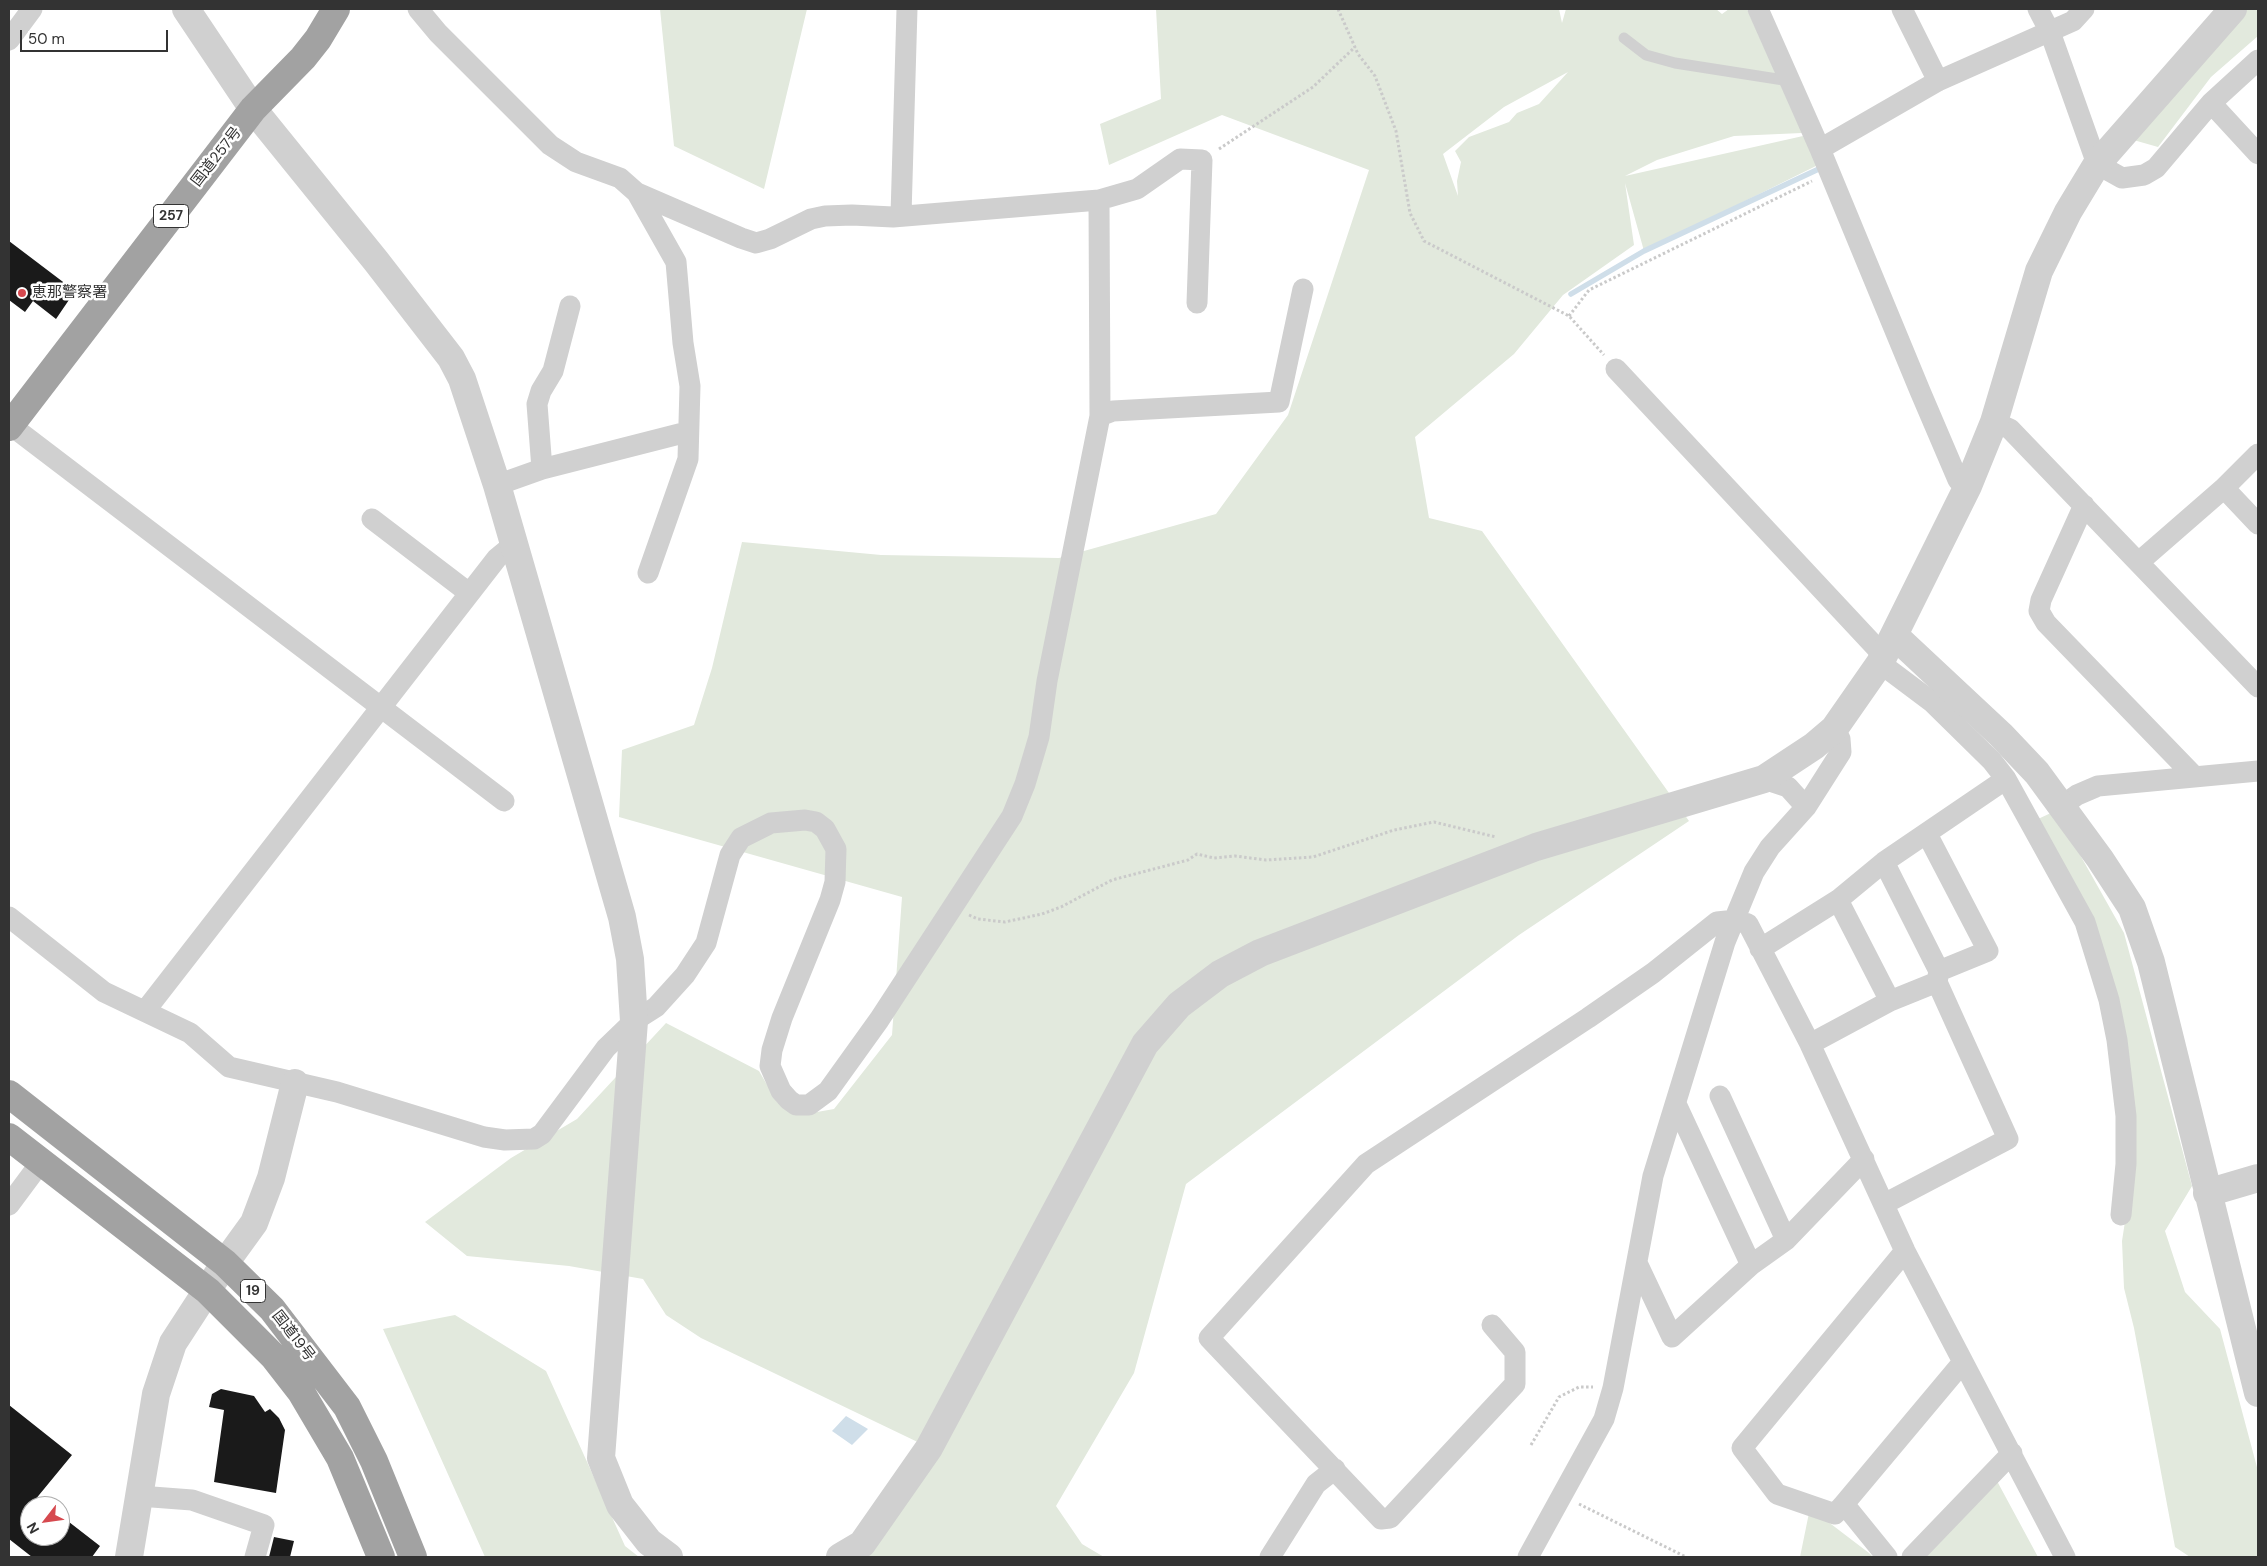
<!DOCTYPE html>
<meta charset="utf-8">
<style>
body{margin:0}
#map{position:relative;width:2267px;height:1566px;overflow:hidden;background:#fff;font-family:"DM Sans",sans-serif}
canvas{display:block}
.frame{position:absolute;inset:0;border:10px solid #333;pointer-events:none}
.north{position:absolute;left:20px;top:1496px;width:50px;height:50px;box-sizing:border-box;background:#fff;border:1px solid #adadad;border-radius:50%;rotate:240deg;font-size:14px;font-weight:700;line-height:20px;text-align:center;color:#333}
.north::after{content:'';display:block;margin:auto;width:18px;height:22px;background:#d6494f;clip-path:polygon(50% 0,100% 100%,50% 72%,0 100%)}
.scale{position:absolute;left:20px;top:30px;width:148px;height:22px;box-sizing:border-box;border:2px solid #333;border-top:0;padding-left:6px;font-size:15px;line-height:18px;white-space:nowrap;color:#333;-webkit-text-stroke:4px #fff;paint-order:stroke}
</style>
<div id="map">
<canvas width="2267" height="1566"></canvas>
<div class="frame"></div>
<div class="north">N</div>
<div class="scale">50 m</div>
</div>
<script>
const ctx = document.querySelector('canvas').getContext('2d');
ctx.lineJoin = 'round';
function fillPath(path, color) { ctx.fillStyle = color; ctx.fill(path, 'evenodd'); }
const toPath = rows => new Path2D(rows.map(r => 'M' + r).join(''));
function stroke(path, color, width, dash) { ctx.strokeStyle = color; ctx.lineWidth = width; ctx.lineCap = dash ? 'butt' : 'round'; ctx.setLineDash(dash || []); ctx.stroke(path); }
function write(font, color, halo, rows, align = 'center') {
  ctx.font = font + ' "DM Sans","Noto Sans JP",sans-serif'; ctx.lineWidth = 5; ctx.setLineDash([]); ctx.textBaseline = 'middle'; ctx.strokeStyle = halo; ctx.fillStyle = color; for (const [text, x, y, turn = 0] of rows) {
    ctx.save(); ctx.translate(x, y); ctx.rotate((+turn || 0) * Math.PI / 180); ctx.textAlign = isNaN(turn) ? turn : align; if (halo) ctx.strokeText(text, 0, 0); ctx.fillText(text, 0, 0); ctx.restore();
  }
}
fillPath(toPath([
 [660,9,807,9,764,189,674,146],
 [1156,9,1559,9,1562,23,1566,9,1716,9,1722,14,1729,9,1747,9,1802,133,1734,136,1657,160,1625,176,1803,136,1818,165,1644,251,1625,183,1634,245,1563,295,1514,354,1415,437,1429,518,1482,531,1689,821,1519,935,1186,1184,1134,1373,1056,1506,1082,1544,1104,1557,863,1557,928,1447,701,1338,666,1315,643,1279,569,1266,467,1256,425,1222,511,1158,577,1119,666,1023,759,1071,777,1102,800,1115,834,1109,892,1035,902,897,619,817,622,750,694,725,712,668,742,542,881,555,1059,558,1216,514,1288,415,1369,170,1222,115,1109,165,1100,124,1161,99],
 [1568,72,1539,104,1517,113,1509,122,1469,137,1455,151,1461,162,1457,181,1458,196,1443,154,1504,107],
 [2245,9,2258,9,2258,36,2211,77,2158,147,2130,139],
 [2053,812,2070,837,2124,933,2192,1186,2165,1231,2185,1292,2220,1329,2258,1471,2258,1557,2190,1557,2175,1547,2134,1328,2124,1288,2122,1241,2134,1163,2128,1064,2038,819],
 [455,1315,546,1371,625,1546,639,1557,485,1557,383,1329],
 [1997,1481,2038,1557,1925,1557],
 [1810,1508,1869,1553,1873,1557,1800,1557]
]), '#e2e9dd');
fillPath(toPath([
 [846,1416,868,1429,852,1445,832,1431]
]), '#cfdee9');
stroke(toPath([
 [1571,294,1644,251,1823,167]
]), '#cfdee9', 5.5);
fillPath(toPath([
 [9,241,75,291,56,319,33,301,25,312,9,300],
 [221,1389,254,1396,265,1412,270,1409,279,1418,285,1430,276,1493,214,1482,224,1410,209,1407,212,1394],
 [9,1405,72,1455,30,1506,30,1536,60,1536,60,1515,100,1546,92,1557,32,1557,9,1539],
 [274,1537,294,1541,290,1557,269,1557]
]), '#1a1a1a');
stroke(toPath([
 [1338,9,1358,54,1375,76,1396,131,1410,213,1424,241,1569,316,1604,355],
 [1219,149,1313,87,1355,47],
 [1569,316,1589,290,1812,181],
 [969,915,978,919,1005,922,1042,914,1061,907,1112,880,1188,860,1197,854,1214,858,1235,856,1266,860,1313,857,1394,830,1434,822,1496,837],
 [1531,1445,1559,1397,1579,1387,1593,1387],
 [1579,1504,1686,1557]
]), '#cacaca', 3, [2.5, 2.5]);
stroke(toPath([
 [1624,38,1646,55,1675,63,1790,81]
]), '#d0d0d0', 11);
stroke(toPath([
 [418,9,438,33,550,145,576,162,620,178,637,193,676,262,683,343,690,386,688,459,648,573],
 [1758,9,1820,149,1920,391,1958,480,1968,486],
 [1902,9,1938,81],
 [2038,9,2050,32,2097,164,2122,178,2144,175,2156,168,2211,103,2258,60],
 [9,40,32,9],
 [2211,103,2258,154],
 [1820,149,1938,81,2073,21,2084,9],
 [637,193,741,238,756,243,770,239,811,219,825,216,852,215,893,217,1099,200,1137,189,1180,159,1202,160,1197,303],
 [901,215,907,9],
 [1616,369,1884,656],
 [1100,416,1113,411,1279,402,1303,289],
 [1994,422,2010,429,2258,687],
 [9,424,504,801],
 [542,469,537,404,541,391,553,371,570,306],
 [497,485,542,469,687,432],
 [2224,488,2258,524],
 [2084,505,2041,600,2039,611,2046,623,2195,777],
 [372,519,469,593],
 [2139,562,2224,488,2258,454],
 [1764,779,1788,787,1806,807],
 [2006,779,2085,922,2109,1000,2117,1040,2126,1116,2126,1164,2121,1215],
 [2062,806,2077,795,2098,786,2258,771],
 [1884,862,1939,971],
 [1838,900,1890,1001],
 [9,917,104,992,190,1033,229,1067,337,1092,484,1137,505,1140,534,1139,542,1134,606,1048,634,1021,656,1007,685,975,706,943,730,855,741,838,771,823,805,820,816,822,825,829,836,849,835,882,830,900,782,1018,772,1050,770,1066,781,1091,789,1100,796,1105,809,1105,828,1091,879,1020,1012,816,1025,784,1039,737,1047,681,1100,416,1099,200],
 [1760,949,1838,900,1884,862,2006,779,1992,761,1932,702,1880,663],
 [145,1011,497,558,514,544],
 [1810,1044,1890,1001,1937,982,1939,971,1988,951,1927,834],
 [1720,1096,1786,1240],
 [1676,1104,1751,1265],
 [1884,1204,2008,1139,1937,982],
 [9,1205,41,1162],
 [1637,1263,1672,1337,1751,1265,1786,1240,1864,1159],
 [1492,1325,1515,1352,1515,1384,1390,1518,1381,1519,1209,1338,1366,1164,1588,1018,1653,973,1717,922,1736,920,1748,924,1810,1044,1905,1251,2065,1557],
 [139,1496,192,1500,264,1525,255,1557],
 [1844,1504,1963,1362],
 [1270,1557,1316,1484,1335,1469],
 [1528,1557,1604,1419,1613,1388,1653,1176,1725,942,1754,872,1770,847,1806,807,1841,752,1840,739,1834,729],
 [1887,1557,1844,1504,1835,1514,1777,1494,1742,1448,1905,1251],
 [1912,1557,2012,1453]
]), '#d0d0d0', 21);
stroke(toPath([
 [186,9,253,109,376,261,451,358,462,379,497,485,622,917,630,959,634,1021,601,1458,620,1505,649,1542,669,1557],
 [1895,636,2001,735,2037,773,2100,859,2132,908,2151,962,2258,1393],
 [2207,1193,2258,1178],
 [129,1557,156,1394,173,1343,225,1263,254,1223,271,1178,295,1083],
 [840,1557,862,1544,929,1448,1145,1044,1179,1005,1220,974,1260,953,1536,847,1764,779,1814,746,1834,729,1880,663,1968,486,1994,422,2039,271,2068,212,2097,164,2233,9]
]), '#d0d0d0', 28);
stroke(toPath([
 [9,427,253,109,303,58,318,39,336,9],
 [9,1094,225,1263,272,1309,347,1407,374,1461,413,1557],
 [9,1137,208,1291,273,1356,301,1392,340,1458,381,1557]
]), '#a2a2a2', 28);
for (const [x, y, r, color] of [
 [22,293,5,"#d6494f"]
]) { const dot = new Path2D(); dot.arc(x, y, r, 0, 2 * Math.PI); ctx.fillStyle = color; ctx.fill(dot); stroke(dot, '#fff', 2); }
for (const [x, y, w] of [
 [171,216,35],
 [253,1291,25]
]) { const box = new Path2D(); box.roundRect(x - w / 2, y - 11.5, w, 23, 4); ctx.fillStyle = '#fff'; ctx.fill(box); stroke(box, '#333', 1); }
write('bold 14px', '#333', null, [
 ["257",171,216],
 ["19",253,1291]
]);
write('15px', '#333', '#fff', [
 ["国道257号",217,157,-52],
 ["国道19号",293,1336,52]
]);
write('15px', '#333', '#fff', [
 ["恵那警察署",32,293]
], 'left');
</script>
